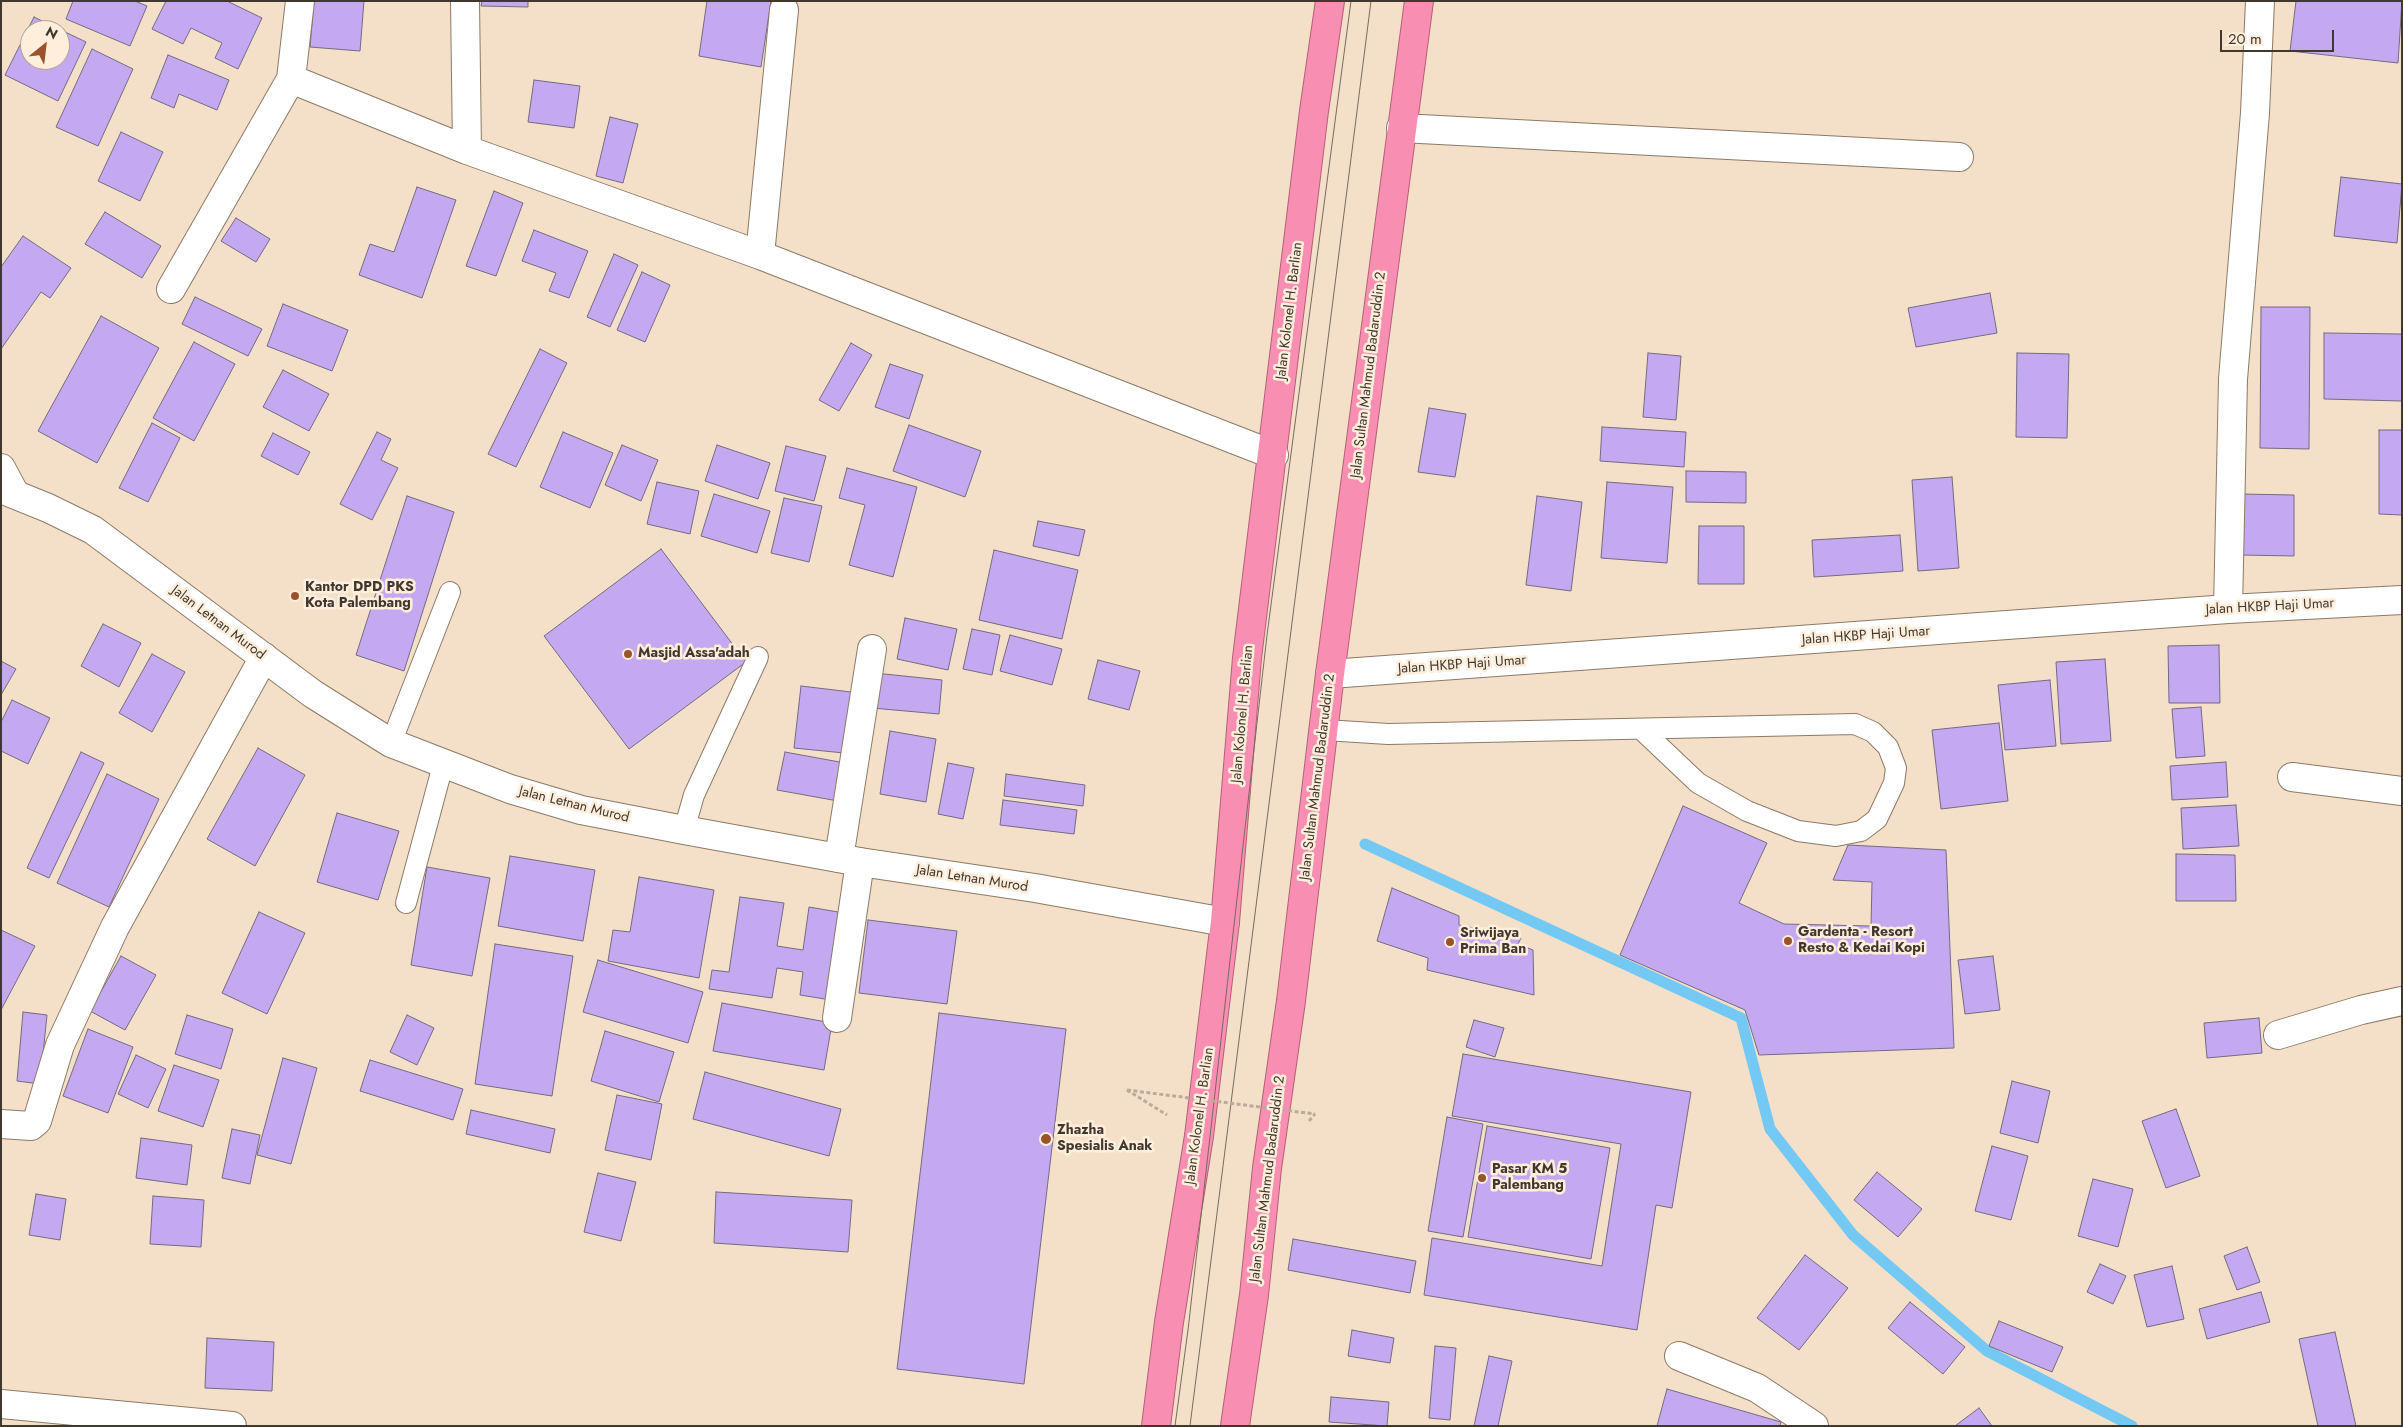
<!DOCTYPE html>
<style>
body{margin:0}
#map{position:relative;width:2403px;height:1427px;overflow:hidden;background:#f4e0c9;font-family:Jost,sans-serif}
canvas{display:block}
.frame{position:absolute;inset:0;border:2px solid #40382f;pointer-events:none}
.north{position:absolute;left:20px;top:20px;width:50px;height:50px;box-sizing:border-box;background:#feeedb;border:1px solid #b2a596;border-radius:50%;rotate:29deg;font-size:14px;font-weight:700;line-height:20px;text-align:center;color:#40382f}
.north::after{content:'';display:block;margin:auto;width:18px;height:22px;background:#9a532b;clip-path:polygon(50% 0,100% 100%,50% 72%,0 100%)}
.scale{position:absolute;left:2220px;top:30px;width:114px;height:22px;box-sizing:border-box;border:2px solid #40382f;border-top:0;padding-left:6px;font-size:15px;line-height:18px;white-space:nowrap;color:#40382f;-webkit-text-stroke:4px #feeedb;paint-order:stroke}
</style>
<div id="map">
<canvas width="2403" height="1427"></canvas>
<div class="frame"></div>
<div class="north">N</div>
<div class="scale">20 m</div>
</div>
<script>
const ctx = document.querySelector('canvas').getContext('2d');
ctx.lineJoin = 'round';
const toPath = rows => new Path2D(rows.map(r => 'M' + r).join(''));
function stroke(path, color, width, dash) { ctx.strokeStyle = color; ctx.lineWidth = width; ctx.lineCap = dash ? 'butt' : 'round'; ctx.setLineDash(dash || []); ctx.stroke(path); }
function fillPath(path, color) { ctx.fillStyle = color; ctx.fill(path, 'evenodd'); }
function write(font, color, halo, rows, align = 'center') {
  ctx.font = font + ' Jost,sans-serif'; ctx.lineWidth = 5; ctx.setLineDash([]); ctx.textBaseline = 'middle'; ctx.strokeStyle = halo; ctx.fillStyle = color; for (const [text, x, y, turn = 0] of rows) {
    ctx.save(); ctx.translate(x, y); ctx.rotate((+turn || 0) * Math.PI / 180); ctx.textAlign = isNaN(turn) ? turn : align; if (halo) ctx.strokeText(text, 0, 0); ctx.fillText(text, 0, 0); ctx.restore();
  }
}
stroke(toPath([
 [1365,844,1741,1018,1770,1129,1853,1235,1987,1351,2132,1426]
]), '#73c9f4', 11);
const building = toPath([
 [73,1,135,1,147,6,130,46,66,19,73,1],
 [166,1,227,1,262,18,238,69,215,58,222,43,191,28,183,44,152,29,166,1],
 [314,1,364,1,360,51,310,47,314,1],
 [482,1,528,1,528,7,481,6,482,1],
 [707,1,771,1,761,67,699,56,707,1],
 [2296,1,2402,1,2398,63,2290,51,2296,1],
 [34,17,86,42,58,101,5,75,34,17],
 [30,30,60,30,60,60,30,60,30,30],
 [92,49,133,69,98,146,56,127,92,49],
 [168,55,229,80,217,110,179,94,174,108,151,98,168,55],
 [534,80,580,86,574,128,528,122,534,80],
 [610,117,638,124,623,183,596,176,610,117],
 [121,132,163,152,140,201,98,181,121,132],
 [2341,177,2402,184,2397,243,2334,236,2341,177],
 [417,187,456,200,422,298,359,275,370,244,394,252,417,187],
 [494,191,523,203,496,276,466,266,494,191],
 [105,212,161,246,142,278,85,244,105,212],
 [236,218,270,239,256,262,221,241,236,218],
 [534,230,588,251,569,298,549,291,556,273,522,261,534,230],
 [23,236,71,268,50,298,41,292,1,349,1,267,23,236],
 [614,254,638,265,610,327,587,317,614,254],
 [642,272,670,285,645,342,617,330,642,272],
 [1990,293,1997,333,1916,347,1908,308,1990,293],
 [195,297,262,329,248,356,182,324,195,297],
 [283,304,348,330,332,371,267,346,283,304],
 [2261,307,2310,307,2309,449,2260,448,2261,307],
 [101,316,159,348,97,463,38,431,101,316],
 [2324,333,2402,334,2402,401,2324,399,2324,333],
 [194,342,235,364,194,441,153,418,194,342],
 [851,343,872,355,839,411,819,400,851,343],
 [540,349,567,363,516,467,488,454,540,349],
 [1648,353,1681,356,1676,420,1643,417,1648,353],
 [2017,353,2069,354,2067,438,2016,437,2017,353],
 [890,364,923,375,909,419,875,407,890,364],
 [283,370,329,394,309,431,263,407,283,370],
 [1429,408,1466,414,1455,477,1418,472,1429,408],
 [152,423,180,438,148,502,119,488,152,423],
 [909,425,981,451,965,497,893,471,909,425],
 [1602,427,1686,432,1684,467,1600,461,1602,427],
 [2379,430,2402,430,2402,515,2379,514,2379,430],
 [377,432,391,439,381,460,398,468,372,520,340,504,377,432],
 [563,432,613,453,590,508,540,487,563,432],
 [273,433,310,452,298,475,261,456,273,433],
 [622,445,658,460,641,501,605,485,622,445],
 [717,445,770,463,758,499,705,481,717,445],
 [786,446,826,456,814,501,775,491,786,446],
 [847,468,917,487,893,577,849,565,865,505,839,498,847,468],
 [1686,471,1746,472,1746,503,1686,502,1686,471],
 [1952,477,1959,568,1918,571,1912,480,1952,477],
 [657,482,699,491,690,534,647,524,657,482],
 [1607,482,1673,487,1667,563,1601,558,1607,482],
 [714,494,770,511,757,553,701,536,714,494],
 [2241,494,2294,495,2294,556,2241,555,2241,494],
 [407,496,454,512,404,671,356,655,407,496],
 [1537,496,1582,502,1571,591,1526,585,1537,496],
 [784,498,822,506,809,562,771,553,784,498],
 [1038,521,1085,530,1079,556,1033,546,1038,521],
 [1699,526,1744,526,1744,584,1698,584,1699,526],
 [1900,535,1903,571,1814,577,1812,540,1900,535],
 [661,549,746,662,629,749,544,636,661,549],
 [994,550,1078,570,1062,639,979,620,994,550],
 [905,618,957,629,948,670,897,659,905,618],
 [103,624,141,643,119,687,81,666,103,624],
 [972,629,1000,635,992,675,963,669,972,629],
 [1010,635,1062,649,1052,685,1000,671,1010,635],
 [2219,645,2220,703,2169,703,2168,646,2219,645],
 [152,654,185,672,152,732,119,713,152,654],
 [2105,659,2111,741,2061,744,2056,662,2105,659],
 [1098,660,1140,671,1129,710,1088,699,1098,660],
 [1,661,16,669,1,695,1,661],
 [875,673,942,680,939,714,872,708,875,673],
 [2050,680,2056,746,2005,750,1998,685,2050,680],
 [801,686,851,692,844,753,794,748,801,686],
 [12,700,50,718,28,764,1,751,1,722,12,700],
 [2201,707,2205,756,2176,758,2172,709,2201,707],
 [1999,723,2008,801,1941,809,1932,730,1999,723],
 [890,731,936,739,926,802,880,794,890,731],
 [258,748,305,775,255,866,207,839,258,748],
 [81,752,104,763,49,878,27,868,81,752],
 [785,752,845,763,838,801,777,790,785,752],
 [2226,762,2228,797,2172,800,2170,766,2226,762],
 [948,763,974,768,963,819,938,814,948,763],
 [107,774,159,799,109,907,57,883,107,774],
 [1006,774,1085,785,1083,806,1004,796,1006,774],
 [1003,800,1077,810,1074,834,1000,825,1003,800],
 [2236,805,2239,846,2183,849,2181,808,2236,805],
 [1683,806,1767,843,1739,903,1784,924,1871,926,1872,882,1833,880,1848,845,1946,850,1954,1048,1759,1055,1745,1010,1620,955,1683,806],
 [337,813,399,831,378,900,317,882,337,813],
 [2176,854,2235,855,2236,901,2176,901,2176,854],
 [510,856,595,870,583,941,498,926,510,856],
 [427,867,490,878,472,976,411,965,427,867],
 [639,877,714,890,699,978,608,961,613,930,630,932,639,877],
 [1392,888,1459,916,1459,925,1521,938,1518,944,1533,950,1534,995,1427,970,1428,958,1377,941,1392,888],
 [740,897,784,903,777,946,803,950,809,907,844,913,831,1000,800,995,803,972,777,968,772,998,709,989,712,970,729,972,740,897],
 [259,912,305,933,267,1014,222,993,259,912],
 [868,920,957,931,947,1004,859,993,868,920],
 [1,930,35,946,1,1010,1,930],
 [495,944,573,956,552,1096,475,1084,495,944],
 [121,956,156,975,125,1030,90,1011,121,956],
 [1993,956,2000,1010,1965,1014,1958,960,1993,956],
 [598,960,703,992,688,1043,583,1012,598,960],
 [722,1003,832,1023,824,1070,713,1051,722,1003],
 [23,1012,47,1015,40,1084,17,1081,23,1012],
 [939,1013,1066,1029,1024,1384,897,1369,939,1013],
 [187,1015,233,1029,221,1069,175,1054,187,1015],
 [407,1015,434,1028,417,1065,390,1052,407,1015],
 [2259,1018,2262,1053,2207,1058,2204,1023,2259,1018],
 [1474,1020,1504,1028,1495,1057,1466,1047,1474,1020],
 [88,1029,133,1047,108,1113,63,1096,88,1029],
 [605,1031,674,1052,659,1102,591,1081,605,1031],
 [1463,1054,1691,1092,1672,1208,1656,1205,1637,1330,1424,1295,1432,1238,1602,1266,1621,1144,1452,1116,1463,1054],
 [136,1055,166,1069,148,1108,118,1094,136,1055],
 [283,1058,317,1068,291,1164,257,1155,283,1058],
 [370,1060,463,1089,453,1120,360,1091,370,1060],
 [174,1065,219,1080,203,1127,158,1111,174,1065],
 [705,1072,841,1109,829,1156,693,1119,705,1072],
 [2012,1081,2050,1091,2038,1143,2000,1133,2012,1081],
 [617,1095,662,1104,651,1160,605,1150,617,1095],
 [2176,1109,2200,1176,2166,1188,2142,1121,2176,1109],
 [471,1110,555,1129,550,1153,466,1134,471,1110],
 [1447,1117,1483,1124,1463,1237,1428,1231,1447,1117],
 [1487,1126,1610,1148,1591,1259,1468,1237,1487,1126],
 [232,1129,260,1135,250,1184,222,1178,232,1129],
 [141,1138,192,1145,187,1185,136,1178,141,1138],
 [1992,1146,2028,1156,2011,1220,1975,1211,1992,1146],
 [1877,1172,1922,1209,1898,1237,1854,1200,1877,1172],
 [598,1173,636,1182,621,1241,584,1232,598,1173],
 [2093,1179,2133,1189,2118,1247,2078,1236,2093,1179],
 [716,1192,852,1200,848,1252,714,1243,716,1192],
 [36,1194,66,1199,60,1240,29,1235,36,1194],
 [153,1196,204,1200,201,1247,150,1244,153,1196],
 [1293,1239,1416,1261,1410,1293,1288,1270,1293,1239],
 [2247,1247,2260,1282,2237,1290,2224,1256,2247,1247],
 [1805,1255,1848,1288,1799,1350,1757,1318,1805,1255],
 [2100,1264,2126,1276,2113,1304,2087,1292,2100,1264],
 [2172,1266,2184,1319,2147,1327,2134,1275,2172,1266],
 [2261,1292,2270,1322,2207,1339,2199,1309,2261,1292],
 [1910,1302,1965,1347,1943,1374,1888,1328,1910,1302],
 [1999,1321,2063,1347,2052,1372,1989,1346,1999,1321],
 [1352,1330,1394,1338,1390,1363,1348,1356,1352,1330],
 [2335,1332,2356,1426,2318,1426,2299,1339,2335,1332],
 [207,1338,274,1342,272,1391,205,1388,207,1338],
 [1435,1346,1456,1348,1450,1420,1429,1418,1435,1346],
 [1489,1356,1512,1361,1498,1426,1474,1426,1489,1356],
 [1667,1389,1781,1422,1780,1426,1657,1426,1667,1389],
 [1331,1397,1389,1402,1387,1426,1329,1422,1331,1397],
 [1979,1408,1992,1426,1955,1426,1979,1408]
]);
fillPath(building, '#c5a9f0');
stroke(building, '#736a82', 1);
const service = toPath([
 [1325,730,1388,734,1855,724,1873,732,1888,747,1896,768,1894,783,1877,819,1861,831,1836,836,1798,831,1747,811,1698,783,1642,730],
 [391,743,450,592],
 [684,830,694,795,758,657],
 [406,903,443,765]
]);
const minor = toPath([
 [465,1,467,150],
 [291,79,467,150,760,255,1274,455],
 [1401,128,1959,157],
 [760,255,784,10],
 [171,289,291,79,300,1],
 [1,468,15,494],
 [2228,609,2233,379,2255,113,2260,1],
 [1330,674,2228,609,2402,600],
 [2292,777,2402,791],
 [839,858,872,649],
 [837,1018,860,862],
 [2278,1035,2361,1010,2402,1001],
 [1,1124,31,1126,37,1121,60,1045,115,927,264,657],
 [1679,1356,1757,1388,1814,1426],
 [1,1404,232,1426]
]);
const tertiary = toPath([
 [1,489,48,508,93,530,313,694,391,743,510,789,581,810,684,830,860,862,1035,888,1225,922]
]);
const trunk = toPath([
 [1156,1426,1169,1322,1199,1136,1225,922,1247,658,1314,111,1330,1],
 [1235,1426,1254,1295,1267,1168,1291,1001,1330,674,1419,1]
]);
stroke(service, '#8c7a66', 22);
stroke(minor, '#8c7a66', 30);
stroke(tertiary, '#8c7a66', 30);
stroke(trunk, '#b65e77', 30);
stroke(toPath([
 [1127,1090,1167,1115],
 [1309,1121,1315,1114]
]), '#bbab98', 3, [4, 2.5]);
stroke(service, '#fff', 20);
stroke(minor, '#fff', 28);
stroke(tertiary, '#fff', 28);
stroke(trunk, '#f88fb2', 28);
stroke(toPath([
 [1175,1426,1188,1330,1267,635,1351,1],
 [1190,1426,1371,1]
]), '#766b5e', 1);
stroke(toPath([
 [1127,1090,1315,1114]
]), '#bbab98', 3, [4, 2.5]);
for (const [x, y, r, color] of [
 [295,596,5,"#9a532b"],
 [628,654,5,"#9a532b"],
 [1788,941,5,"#9a532b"],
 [1450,942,5,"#9a532b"],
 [1046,1139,6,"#9a532b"],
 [1482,1178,5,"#9a532b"]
]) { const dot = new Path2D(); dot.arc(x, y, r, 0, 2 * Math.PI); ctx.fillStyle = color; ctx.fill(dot); stroke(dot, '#feeedb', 2); }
write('14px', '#40382f', '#feeedb', [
 ["Jalan Kolonel H. Barlian",1290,311,-83],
 ["Jalan Sultan Mahmud Badaruddin 2",1369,375,-83],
 ["Jalan HKBP Haji Umar",2270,607,-3],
 ["Jalan Letnan Murod",218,623,37],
 ["Jalan HKBP Haji Umar",1866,636,-4],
 ["Jalan HKBP Haji Umar",1462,665,-4],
 ["Jalan Kolonel H. Barlian",1243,714,-85],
 ["Jalan Sultan Mahmud Badaruddin 2",1318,777,-83],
 ["Jalan Letnan Murod",574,805,14],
 ["Jalan Letnan Murod",972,879,9],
 ["Jalan Kolonel H. Barlian",1200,1116,-82],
 ["Jalan Sultan Mahmud Badaruddin 2",1268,1179,-83]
]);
write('bold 14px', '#40382f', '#feeedb', [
 ["Kantor DPD PKS",305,588],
 ["Kota Palembang",305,604],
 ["Masjid Assa'adah",638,654],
 ["Gardenta - Resort",1798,933],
 ["Resto & Kedai Kopi",1798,949],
 ["Sriwijaya",1460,934],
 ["Prima Ban",1460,950],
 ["Zhazha",1057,1131],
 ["Spesialis Anak",1057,1147],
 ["Pasar KM 5",1492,1170],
 ["Palembang",1492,1186]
], 'left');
</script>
